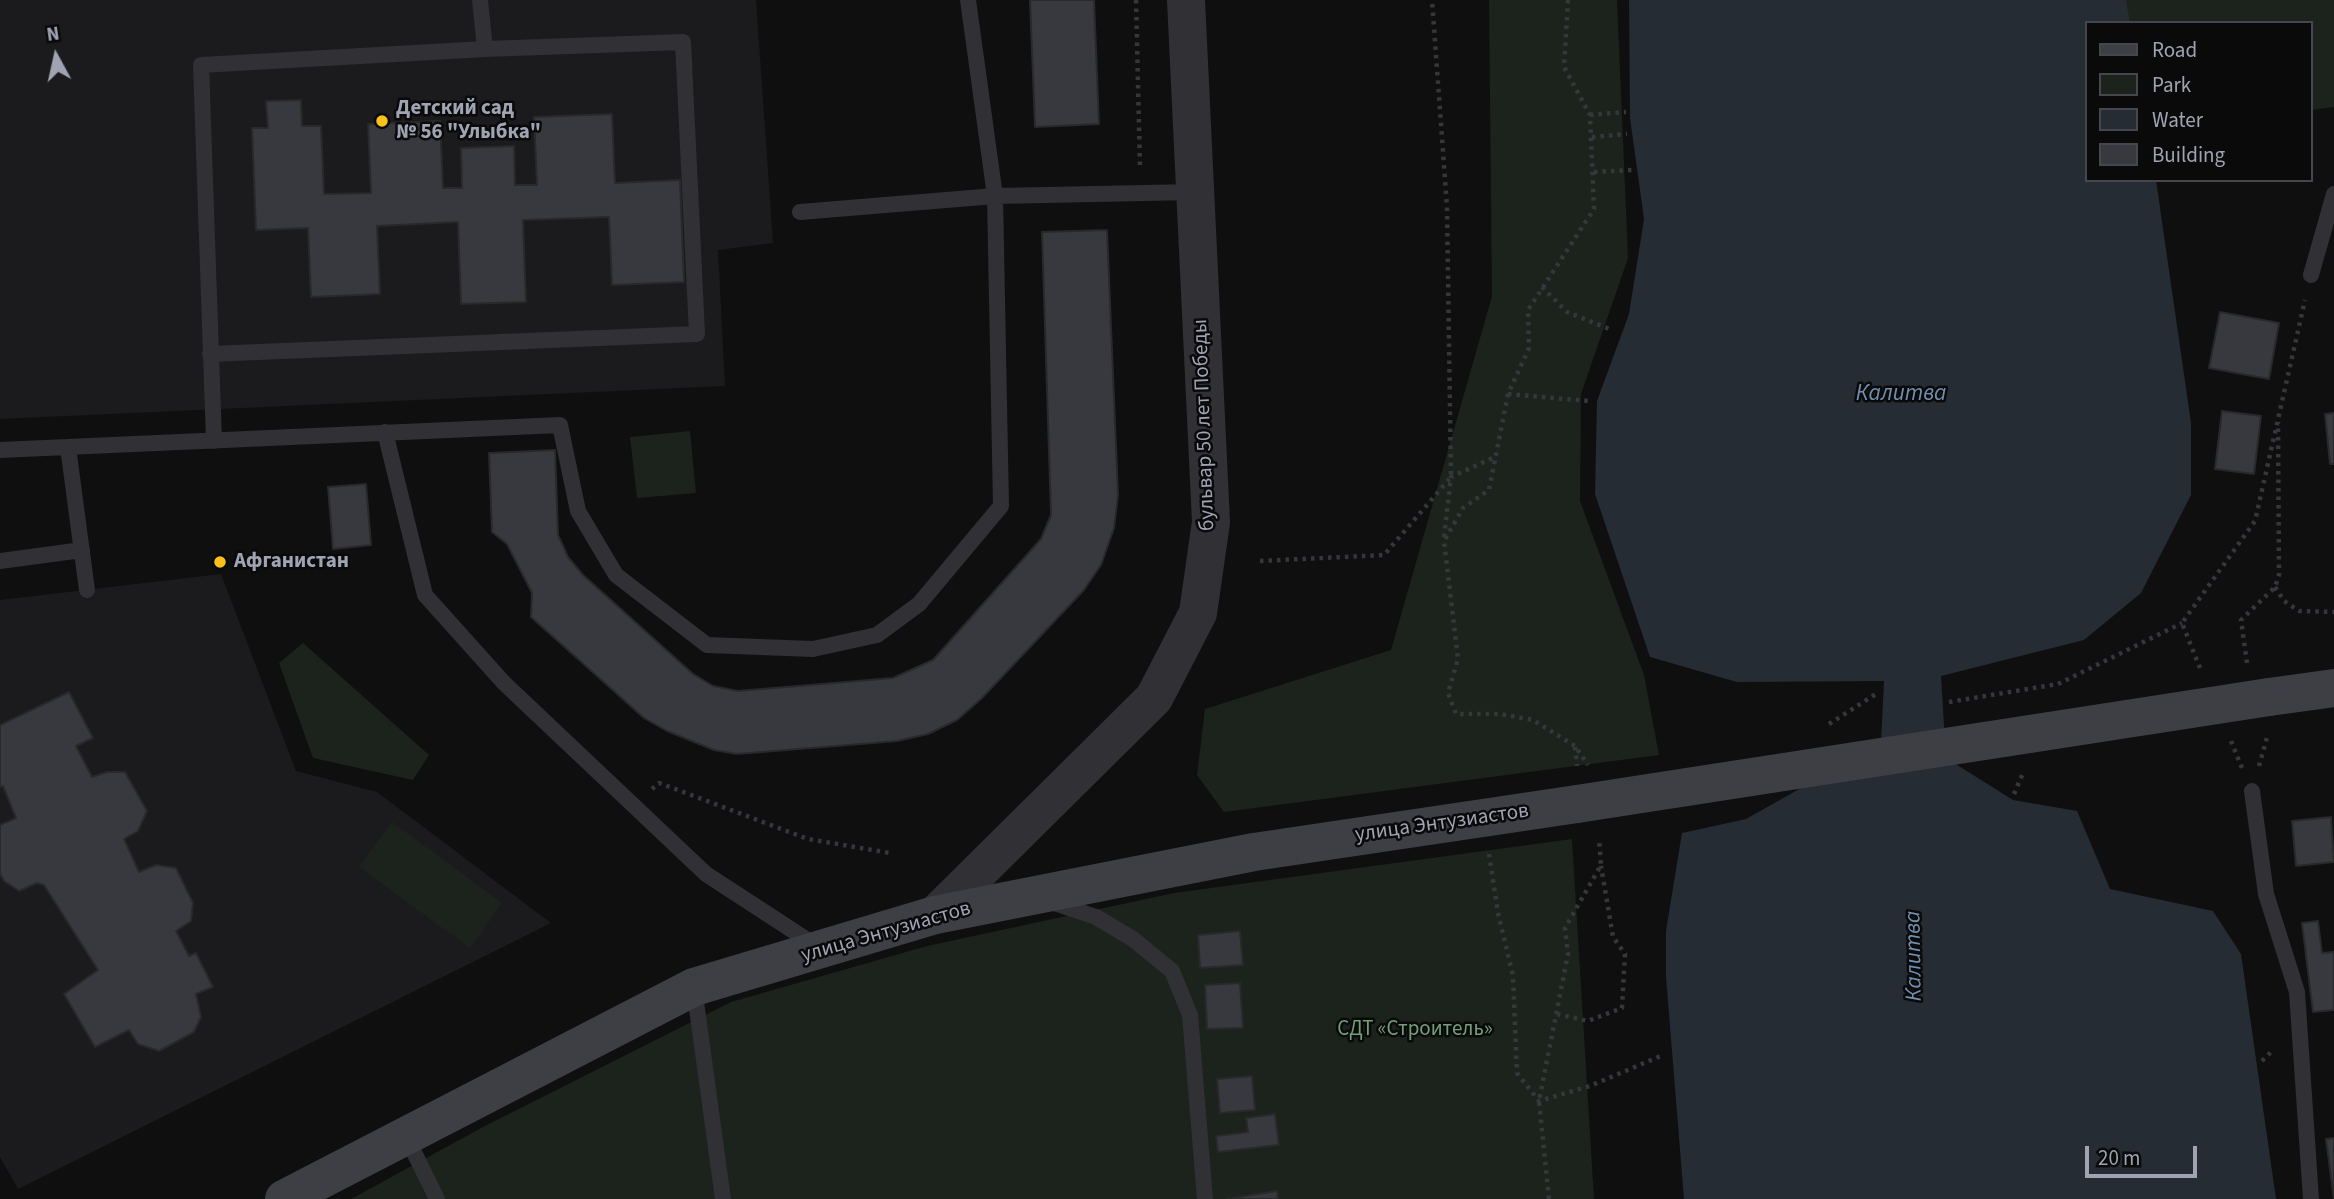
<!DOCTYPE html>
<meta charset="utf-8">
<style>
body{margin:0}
#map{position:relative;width:2334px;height:1199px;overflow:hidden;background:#0f0f10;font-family:"Source Sans 3",sans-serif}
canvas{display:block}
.legend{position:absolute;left:2085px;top:21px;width:228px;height:161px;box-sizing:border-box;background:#0a0a0b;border:2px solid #46474e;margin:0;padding:9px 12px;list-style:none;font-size:21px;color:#9fa3b2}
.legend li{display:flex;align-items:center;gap:14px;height:35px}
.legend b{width:35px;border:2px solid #46474e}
.north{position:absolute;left:21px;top:21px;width:70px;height:70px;-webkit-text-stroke:5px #0a0a0b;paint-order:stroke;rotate:352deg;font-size:19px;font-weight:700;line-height:28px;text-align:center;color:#9fa3b2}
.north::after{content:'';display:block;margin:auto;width:24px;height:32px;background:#9fa3b2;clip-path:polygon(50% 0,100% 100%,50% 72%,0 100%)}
.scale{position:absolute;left:2085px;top:1146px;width:112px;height:32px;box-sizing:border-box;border:4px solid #9fa3b2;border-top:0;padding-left:9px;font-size:21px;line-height:24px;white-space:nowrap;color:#9fa3b2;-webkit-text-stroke:5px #0a0a0b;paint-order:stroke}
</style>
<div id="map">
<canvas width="2334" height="1199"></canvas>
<ul class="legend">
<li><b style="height:9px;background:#3d3f45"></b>Road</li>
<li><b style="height:19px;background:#1b231c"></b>Park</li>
<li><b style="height:19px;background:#252c34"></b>Water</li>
<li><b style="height:19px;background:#38393e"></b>Building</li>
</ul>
<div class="north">N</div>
<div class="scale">20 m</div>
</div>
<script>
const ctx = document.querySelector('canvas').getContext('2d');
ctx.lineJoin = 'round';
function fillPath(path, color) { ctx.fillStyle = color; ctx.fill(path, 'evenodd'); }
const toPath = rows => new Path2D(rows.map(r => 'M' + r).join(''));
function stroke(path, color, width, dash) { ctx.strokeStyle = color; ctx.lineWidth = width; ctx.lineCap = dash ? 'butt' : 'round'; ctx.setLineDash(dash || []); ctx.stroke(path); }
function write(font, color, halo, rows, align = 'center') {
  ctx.font = font + ' "Source Sans 3",sans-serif'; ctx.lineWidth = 5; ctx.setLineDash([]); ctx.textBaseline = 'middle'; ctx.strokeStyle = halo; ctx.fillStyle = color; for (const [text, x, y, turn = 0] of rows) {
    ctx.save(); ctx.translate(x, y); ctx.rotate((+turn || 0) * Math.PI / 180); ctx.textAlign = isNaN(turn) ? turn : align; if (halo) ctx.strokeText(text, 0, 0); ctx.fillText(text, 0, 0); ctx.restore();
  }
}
fillPath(toPath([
 [0,0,756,0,773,243,718,250,725,386,0,419],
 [221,574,296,771,377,792,551,923,18,1189,0,1157,0,600]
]), '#1b1b1d');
fillPath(toPath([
 [1489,0,1617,0,1628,258,1581,394,1580,501,1644,675,1659,755,1224,812,1197,775,1205,709,1391,650,1492,296],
 [2091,0,2334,0,2334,107,2311,110,2311,23,2092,23],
 [690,431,696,493,637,498,630,437],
 [303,643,429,755,413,780,313,758,279,663],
 [392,822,502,903,470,948,359,867],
 [1572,839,1594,1199,351,1199,483,1127,731,1002,927,946,1174,893]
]), '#1b231c');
fillPath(toPath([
 [1629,0,2126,0,2130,23,2087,23,2087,180,2156,180,2191,423,2191,495,2141,593,2084,640,1941,676,1946,758,2013,800,2077,811,2110,889,2213,911,2241,954,2276,1199,1684,1199,1666,977,1666,931,1682,833,1746,819,1881,743,1884,681,1737,682,1650,657,1595,494,1597,401,1629,314,1644,219,1630,118]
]), '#252c34');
const building = toPath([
 [1030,0,1094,0,1099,124,1035,127,1030,0],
 [301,100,302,126,321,126,324,194,371,193,368,124,440,121,443,188,462,188,461,148,514,146,515,185,537,185,534,117,612,114,615,183,680,180,684,282,612,285,609,217,523,220,526,302,461,304,458,222,377,226,380,294,311,297,308,228,256,230,252,128,268,128,266,101,301,100],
 [1107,230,1118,495,1114,528,1101,565,1084,590,981,699,957,720,928,734,897,741,737,754,714,750,667,731,644,718,531,617,532,593,507,544,492,532,489,453,555,450,558,535,568,557,583,575,693,674,713,686,738,691,893,678,933,660,1041,539,1051,515,1042,232,1107,230],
 [2220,312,2279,323,2269,379,2209,368,2220,312],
 [2222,411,2261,416,2254,474,2215,469,2222,411],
 [2334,413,2334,464,2330,464,2325,414,2334,413],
 [366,484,371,545,333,549,328,487,366,484],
 [69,692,93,738,76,746,92,777,107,772,125,772,147,811,138,831,124,839,139,872,156,865,176,868,193,903,191,921,176,931,189,956,196,953,213,987,196,994,201,1017,194,1032,159,1051,138,1044,129,1030,95,1047,64,994,98,970,44,885,37,883,19,891,4,881,0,874,0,825,16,818,3,786,0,787,0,725,69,692],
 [2331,817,2334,862,2296,866,2292,821,2331,817],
 [2318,921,2322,953,2334,952,2334,1010,2313,1012,2302,923,2318,921],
 [1240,931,1243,965,1200,968,1198,935,1240,931],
 [1240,983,1243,1028,1207,1029,1205,985,1240,983],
 [1252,1076,1255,1110,1220,1113,1217,1079,1252,1076],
 [1275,1114,1279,1145,1218,1152,1216,1136,1248,1132,1246,1118,1275,1114],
 [2334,1138,2334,1199,2326,1139,2334,1138],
 [1277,1191,1278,1199,1226,1199,1277,1191]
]);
fillPath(building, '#38393e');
stroke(building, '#29292c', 2);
stroke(toPath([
 [1136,0,1140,168],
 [1568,0,1564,67,1590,115,1594,209,1528,310,1529,348,1508,394,1489,490,1463,508,1444,541,1458,659,1448,693,1456,714,1500,714,1533,720,1575,746,1588,765],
 [1590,115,1626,112],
 [1592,137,1627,134],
 [1594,172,1632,170],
 [1542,287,1567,312,1612,330],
 [1508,394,1589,401],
 [1444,537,1451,477,1495,457],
 [1260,561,1384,555,1451,477,1447,207,1432,0],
 [2275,587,2284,601,2299,611,2334,612],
 [2247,663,2241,620,2275,587,2279,575,2278,422],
 [2200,668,2182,623,2255,521,2305,300],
 [1949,702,2058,684,2182,623],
 [1829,724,1879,692],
 [2231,741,2242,768],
 [1575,747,1577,766],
 [2259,766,2268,734],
 [652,789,659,783,808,839,890,853],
 [2014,794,2023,773],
 [1489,854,1498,913,1513,976,1517,1073,1539,1101,1590,1086,1663,1055],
 [1557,1014,1588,1021,1622,1008,1625,954,1613,937,1601,866],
 [2262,1061,2274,1049],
 [1549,1199,1539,1101,1568,954,1565,928,1601,865,1599,838]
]), '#36373c', 4.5, [3.5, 5]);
stroke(toPath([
 [800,212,995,196,1194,192],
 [2311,275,2334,194],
 [210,354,697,334,683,42,485,49],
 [385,432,425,595,504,683,706,874,818,947],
 [214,441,201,65,485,49,480,0],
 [68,447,87,590],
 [0,450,560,425,578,511,616,575,707,645,813,649,877,635,919,604,1001,506,995,196,968,0],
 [0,561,82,550],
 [2252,791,2266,894,2297,992,2311,1199],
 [1051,902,1096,917,1133,939,1172,971,1190,1015,1205,1199],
 [694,987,723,1199],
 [406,1136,437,1199]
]), '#303035', 16);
stroke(toPath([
 [935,915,1154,698,1198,613,1211,522,1186,0]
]), '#303035', 38);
stroke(toPath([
 [2269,697,2334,688],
 [284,1199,694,987,935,915,1254,852,1577,804]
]), '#3d3f45', 38);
stroke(toPath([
 [1577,804,2269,697]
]), '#3d3f45', 38);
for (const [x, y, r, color] of [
 [382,121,7,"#fcc11b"],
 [220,562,7,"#fcc11b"]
]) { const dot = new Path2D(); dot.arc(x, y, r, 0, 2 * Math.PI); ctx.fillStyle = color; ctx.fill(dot); stroke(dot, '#0a0a0b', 2.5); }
write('bold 21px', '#9fa3b2', '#0a0a0b', [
 ["Детский сад",396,109],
 ["№ 56 \"Улыбка\"",396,133],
 ["Афганистан",234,562]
], 'left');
write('21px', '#9fa3b2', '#0a0a0b', [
 ["бульвар 50 лет Победы",1205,425,-92],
 ["улица Энтузиастов",1442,824,-8],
 ["улица Энтузиастов",886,933,-16]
]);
write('21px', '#749f7a', '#0a0a0b', [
 ["СДТ «Строитель»",1415,1030]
]);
write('italic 23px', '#728fb0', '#0a0a0b', [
 ["Калитва",1901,395],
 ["Калитва",1915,956,-91]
]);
</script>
